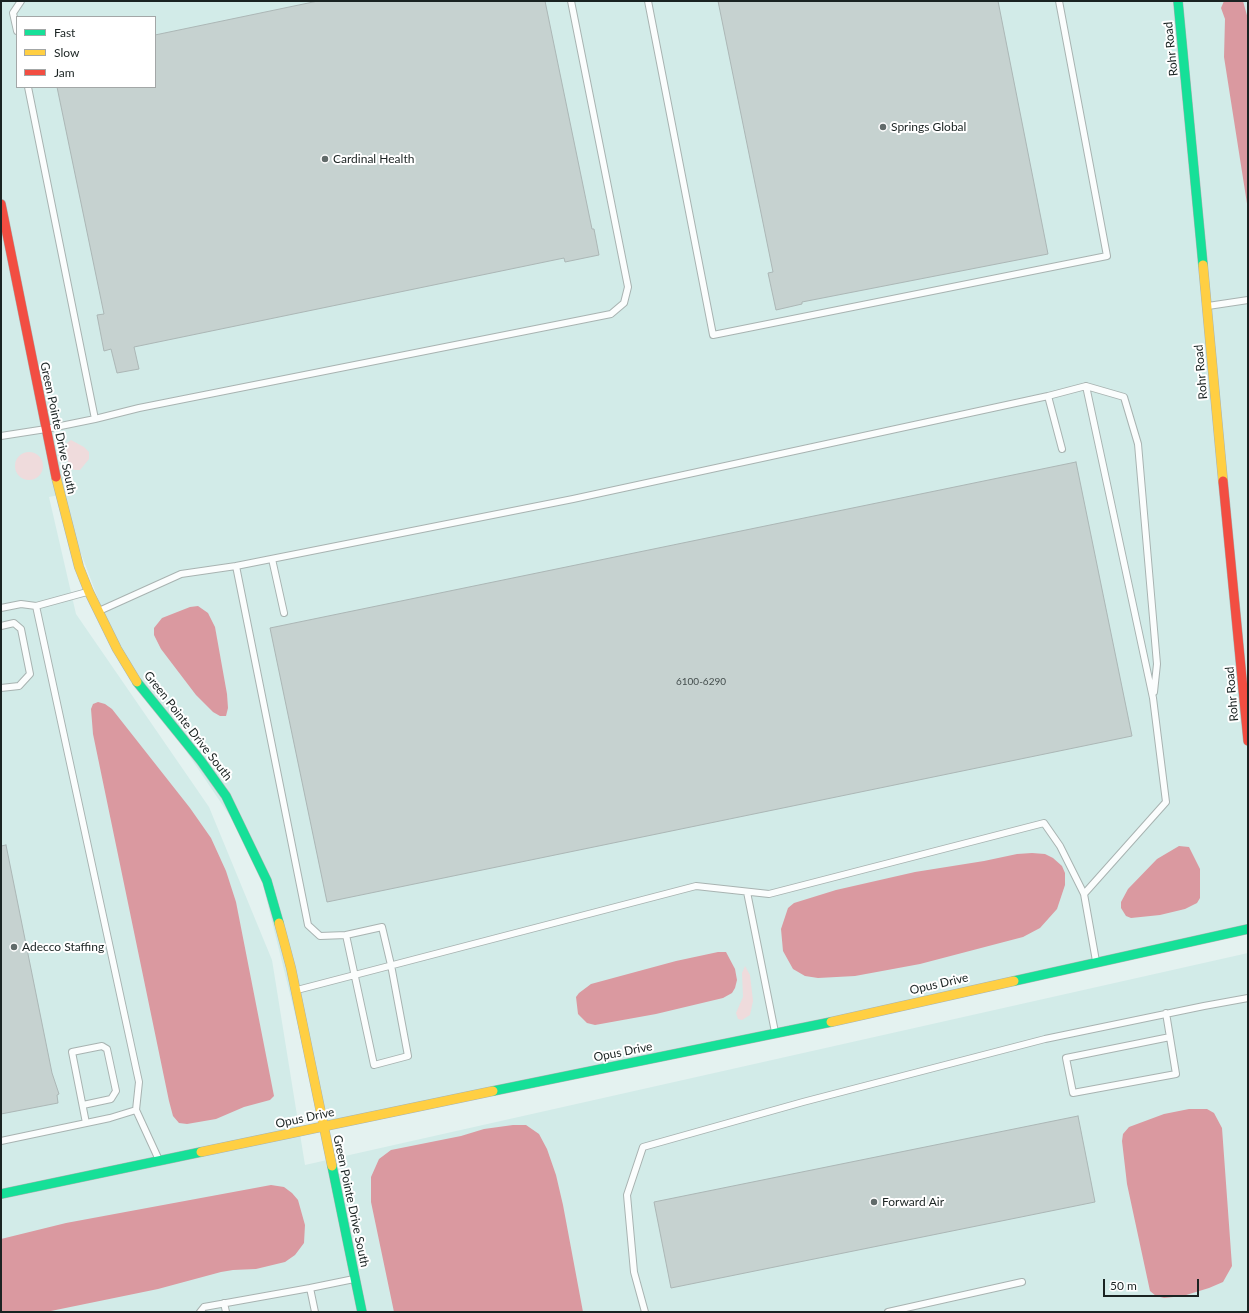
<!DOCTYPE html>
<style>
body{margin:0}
#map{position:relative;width:1249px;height:1313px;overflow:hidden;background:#e4f2f0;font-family:Lato,sans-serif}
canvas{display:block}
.frame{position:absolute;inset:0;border:2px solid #1a2322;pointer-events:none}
.legend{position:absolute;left:16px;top:16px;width:140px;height:72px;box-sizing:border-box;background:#fff;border:1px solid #a3a7a7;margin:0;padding:5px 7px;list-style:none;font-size:12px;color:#1a2322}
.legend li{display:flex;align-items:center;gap:8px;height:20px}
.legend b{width:20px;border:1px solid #a3a7a7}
.scale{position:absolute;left:1103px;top:1279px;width:96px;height:18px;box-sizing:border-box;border:2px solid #1a2322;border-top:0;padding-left:5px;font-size:12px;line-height:14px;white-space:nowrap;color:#1a2322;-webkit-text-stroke:3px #fff;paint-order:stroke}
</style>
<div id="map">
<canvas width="1249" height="1313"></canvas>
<div class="frame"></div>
<ul class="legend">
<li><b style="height:5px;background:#16e098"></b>Fast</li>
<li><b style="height:5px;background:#ffcf43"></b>Slow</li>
<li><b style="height:5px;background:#f24e42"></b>Jam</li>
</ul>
<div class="scale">50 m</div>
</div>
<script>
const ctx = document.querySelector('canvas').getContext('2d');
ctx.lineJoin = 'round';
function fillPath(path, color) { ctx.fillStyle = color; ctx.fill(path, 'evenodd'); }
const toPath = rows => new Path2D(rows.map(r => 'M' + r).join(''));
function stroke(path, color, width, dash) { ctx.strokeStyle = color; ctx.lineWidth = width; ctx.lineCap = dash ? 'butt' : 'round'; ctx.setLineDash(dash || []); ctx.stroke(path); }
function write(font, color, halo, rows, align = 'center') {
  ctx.font = font + ' Lato,sans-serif'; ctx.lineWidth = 4; ctx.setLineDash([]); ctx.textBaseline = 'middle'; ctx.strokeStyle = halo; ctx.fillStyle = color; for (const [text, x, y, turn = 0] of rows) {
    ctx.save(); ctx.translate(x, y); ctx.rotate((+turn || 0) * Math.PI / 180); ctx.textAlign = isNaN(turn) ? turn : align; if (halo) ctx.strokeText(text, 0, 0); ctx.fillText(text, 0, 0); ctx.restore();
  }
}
fillPath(toPath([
 [1,1,1248,1,1248,929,323,1127,255,853,117,649,59,495,49,497,76,614,209,807,272,960,305,1165,1248,953,1248,1312,1,1312],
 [17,17,155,17,155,87,17,87]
]), '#d2ebe8');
fillPath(toPath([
 [71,440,84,447,89,452,89,459,80,470,74,470,70,466,66,457,67,443],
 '15 466a14 14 0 1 1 28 0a14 14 0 1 1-28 0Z',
 [745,966,750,975,753,1001,750,1015,742,1020,738,1019,736,1013,743,997,742,973]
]), '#efdbdc');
fillPath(toPath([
 [1224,1,1243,1,1248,19,1248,210,1224,57,1225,19,1221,8],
 [198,606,208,613,215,627,227,694,228,708,226,716,220,716,213,712,196,695,161,649,154,635,154,628,162,618,190,607],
 [98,702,105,704,112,709,190,808,211,838,226,871,236,902,274,1096,270,1100,244,1107,216,1119,187,1124,179,1123,173,1116,169,1101,93,734,91,709,93,704],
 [1179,846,1189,847,1200,869,1200,898,1197,903,1185,909,1160,915,1131,918,1126,916,1121,908,1121,902,1128,889,1157,859],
 [1032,853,1045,854,1053,858,1062,866,1065,873,1065,885,1057,909,1040,928,1023,937,920,964,855,976,818,978,805,976,793,969,783,951,781,929,788,908,794,903,836,890,915,872,984,861,1017,854],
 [718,952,726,952,735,969,737,980,735,988,732,993,723,998,656,1014,595,1025,587,1023,578,1014,576,997,579,993,591,984,676,961],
 [1189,1109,1207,1109,1214,1113,1222,1128,1232,1266,1223,1282,1209,1288,1183,1296,1164,1298,1156,1296,1150,1291,1127,1184,1122,1141,1123,1134,1129,1127,1164,1114],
 [513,1125,526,1125,539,1134,547,1149,556,1175,563,1205,583,1312,394,1312,371,1202,371,1177,379,1159,391,1150,461,1136,484,1129],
 [271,1185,284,1187,292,1193,298,1200,305,1225,304,1243,295,1255,285,1262,256,1269,233,1270,221,1272,158,1289,46,1312,1,1312,1,1239,66,1223]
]), '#da99a0');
const building = toPath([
 [318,1,545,1,592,229,594,229,599,255,565,262,564,258,134,347,139,369,117,373,111,349,104,351,97,315,104,314,57,87,155,87,155,35,318,1],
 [718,1,998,1,1048,254,802,302,802,304,776,310,768,273,773,272,718,1],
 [1076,462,1132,736,327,902,270,628,1076,462],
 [6,845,52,1073,59,1094,57,1095,58,1103,1,1114,1,846,6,845],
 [1078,1116,1095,1202,671,1288,654,1202,1078,1116]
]);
fillPath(building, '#c6d2d0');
stroke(building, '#acb7b6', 1);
const lane = toPath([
 [648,1,713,335,1107,256,1059,1],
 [17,31,13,13,21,1],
 [1208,306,1248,300],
 [1086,386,1124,397,1138,444,1157,664,1154,692],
 [95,419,139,408,611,314,624,303,628,287,571,1],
 [1,436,46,429,95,419,28,87],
 [1062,449,1048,396,1086,386,1153,698,1166,802,1084,894],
 [272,559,284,613],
 [236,566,573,499,1048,396],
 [1,608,21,604,36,606,87,592],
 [99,611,181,574,236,566,308,925,320,936,346,935,374,1065,408,1056,391,965,382,927,346,935],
 [1,626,14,623,21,629,30,674,19,686,1,688],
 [747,892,775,1032],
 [297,990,696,886,769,894,1044,823,1060,846,1084,894,1096,961],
 [1166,1013,1176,1074,1073,1093,1066,1058,1170,1037],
 [83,1105,111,1099,116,1091,107,1049,102,1046,72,1052,86,1123],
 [136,1110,159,1160],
 [1,1141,110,1118,136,1110,139,1082,36,606],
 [310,1288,354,1279],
 [224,1303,226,1312],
 [200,1312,204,1307,310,1288,315,1312],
 [645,1312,634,1272,627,1195,643,1147,803,1102,1045,1039,1204,1006,1248,998],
 [888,1312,1022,1282]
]);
const fast = toPath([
 [1178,1,1203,265],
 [137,682,201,761,226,796,267,881,279,923],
 [1014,981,1248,929],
 [493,1091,831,1022],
 [332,1166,362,1312],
 [1,1194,201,1152]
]);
const slow = toPath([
 [1203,265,1223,481],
 [56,477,79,567,89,592,117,649,137,682],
 [279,923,291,968,332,1166],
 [831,1022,1014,981],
 [201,1152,493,1091]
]);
const jam = toPath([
 [1,204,56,477],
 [1223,481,1248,741]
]);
stroke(lane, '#a8b3b1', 8);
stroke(fast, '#a8b3b1', 10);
stroke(slow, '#a8b3b1', 10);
stroke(jam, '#a8b3b1', 10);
stroke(lane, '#fbfdfd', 6);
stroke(fast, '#16e098', 9);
stroke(slow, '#ffcf43', 9);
stroke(jam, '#f24e42', 9);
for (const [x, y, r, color] of [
 [883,127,4,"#616b6a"],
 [325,159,4,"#616b6a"],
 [14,947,4,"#616b6a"],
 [874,1202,4,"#616b6a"]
]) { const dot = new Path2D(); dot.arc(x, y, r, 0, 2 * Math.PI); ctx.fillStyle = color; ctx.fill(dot); stroke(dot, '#fff', 1.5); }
write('10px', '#454f4e', null, [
 ["6100-6290",701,682]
]);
write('12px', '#1a2322', '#fff', [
 ["Rohr Road",1171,49,-96],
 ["Rohr Road",1201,372,-95],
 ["Green Pointe Drive South",58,428,78],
 ["Rohr Road",1232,694,-95],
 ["Green Pointe Drive South",188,726,52],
 ["Opus Drive",939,984,-13],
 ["Opus Drive",623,1052,-11],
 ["Opus Drive",305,1118,-12],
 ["Green Pointe Drive South",351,1201,78]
]);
write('12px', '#1a2322', '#fff', [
 ["Springs Global",891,127],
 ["Cardinal Health",333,159],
 ["Adecco Staffing",22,947],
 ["Forward Air",882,1202]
], 'left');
</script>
